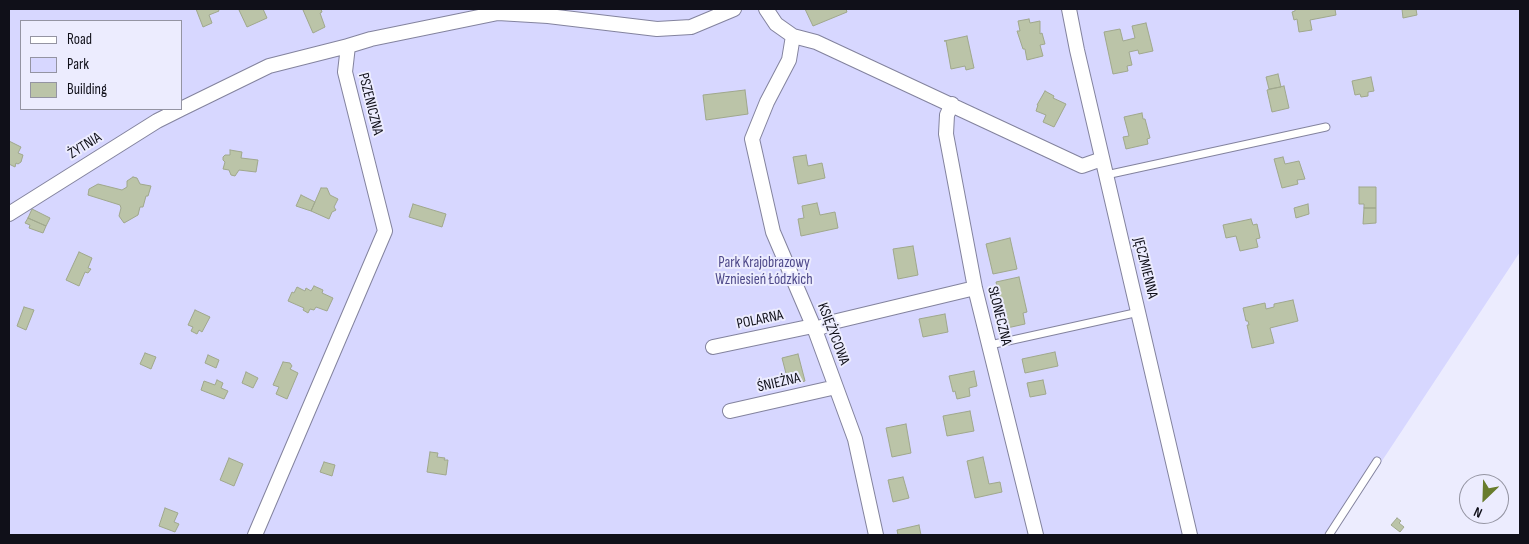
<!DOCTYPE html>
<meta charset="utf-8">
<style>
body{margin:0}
#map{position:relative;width:1529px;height:544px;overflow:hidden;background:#ececfe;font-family:"Sofia Sans Condensed",sans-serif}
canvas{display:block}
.frame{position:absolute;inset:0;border:10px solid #101019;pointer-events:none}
.legend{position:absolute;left:20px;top:20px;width:162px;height:90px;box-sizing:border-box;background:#ececfe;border:1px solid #9494a2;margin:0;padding:6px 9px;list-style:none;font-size:15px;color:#101019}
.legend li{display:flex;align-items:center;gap:10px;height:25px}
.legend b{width:25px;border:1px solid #9494a2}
.north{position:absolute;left:1459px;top:474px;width:50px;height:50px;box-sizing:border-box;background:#ececfe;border:1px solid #9494a2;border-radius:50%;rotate:204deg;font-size:14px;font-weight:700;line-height:20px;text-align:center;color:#101019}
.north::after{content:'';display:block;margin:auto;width:18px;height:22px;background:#687c2c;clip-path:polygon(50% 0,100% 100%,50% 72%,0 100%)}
</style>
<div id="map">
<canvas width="1529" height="544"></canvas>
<div class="frame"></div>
<ul class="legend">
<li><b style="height:6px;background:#fff"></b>Road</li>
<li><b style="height:14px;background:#d7d7ff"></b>Park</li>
<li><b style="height:14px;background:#bbc4a8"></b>Building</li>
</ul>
<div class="north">N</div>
</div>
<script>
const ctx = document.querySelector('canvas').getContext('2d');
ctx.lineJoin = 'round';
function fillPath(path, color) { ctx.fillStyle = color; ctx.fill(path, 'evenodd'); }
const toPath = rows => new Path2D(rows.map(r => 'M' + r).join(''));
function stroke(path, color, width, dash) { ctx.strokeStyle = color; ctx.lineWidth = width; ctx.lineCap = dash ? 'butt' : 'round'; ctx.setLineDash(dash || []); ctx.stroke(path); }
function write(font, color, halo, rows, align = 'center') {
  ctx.font = font + ' "Sofia Sans Condensed",sans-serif'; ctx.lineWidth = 4; ctx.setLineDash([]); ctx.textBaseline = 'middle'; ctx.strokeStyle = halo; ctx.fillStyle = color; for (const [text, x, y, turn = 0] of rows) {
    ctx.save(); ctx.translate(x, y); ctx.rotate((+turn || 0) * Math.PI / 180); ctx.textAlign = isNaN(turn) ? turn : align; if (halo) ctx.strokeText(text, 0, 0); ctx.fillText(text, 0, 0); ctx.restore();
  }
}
fillPath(toPath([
 [9,9,1520,9,1520,252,1333,535,9,535],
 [21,21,181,21,181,109,21,109]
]), '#d7d7ff');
const building = toPath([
 [196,9,218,9,219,11,209,15,212,23,203,27,196,9],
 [241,9,263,9,267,18,247,27,239,10,241,9],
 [305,9,321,9,322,12,320,13,325,27,313,33,303,10,305,9],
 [805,9,846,9,847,12,813,26,805,9],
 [1295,9,1335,9,1336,15,1310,20,1312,30,1299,32,1297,19,1294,20,1292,12,1295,11,1295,9],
 [1402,9,1416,9,1417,15,1403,18,1402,9],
 [1029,19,1030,23,1040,21,1040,34,1042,33,1045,44,1040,45,1043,56,1027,60,1025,49,1023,49,1017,31,1020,31,1018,21,1029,19],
 [1146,23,1153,51,1139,54,1138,50,1129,52,1132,65,1127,66,1128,71,1113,74,1104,32,1120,29,1123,41,1135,38,1132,26,1146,23],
 [967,36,974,68,966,70,965,66,951,69,946,41,944,41,967,36],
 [1278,74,1281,87,1269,89,1266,77,1278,74],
 [1371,77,1374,91,1368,92,1368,96,1361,97,1360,94,1355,95,1352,81,1371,77],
 [1284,86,1289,108,1272,112,1267,90,1284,86],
 [745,90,748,114,706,120,703,95,745,90],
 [1045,91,1054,96,1053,98,1066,104,1054,127,1043,122,1046,115,1036,111,1038,105,1037,105,1045,91],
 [1142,113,1143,119,1145,119,1150,138,1147,139,1148,144,1126,149,1123,137,1129,136,1124,117,1142,113],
 [9,141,21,147,18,153,23,155,21,162,18,164,16,163,15,167,9,164,9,141],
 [230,150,242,152,241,158,258,160,256,172,239,170,235,176,231,175,229,170,223,169,225,162,223,160,223,157,225,155,230,155,230,150],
 [806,155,808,166,822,163,825,178,798,184,793,157,806,155],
 [1283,157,1285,164,1299,161,1305,179,1297,180,1298,184,1282,188,1274,159,1283,157],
 [133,177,137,178,140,184,151,186,148,196,146,196,143,207,140,207,138,215,124,223,119,216,121,208,120,205,88,195,89,189,98,184,122,190,127,187,127,181,133,177],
 [1359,187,1376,187,1376,208,1364,208,1364,204,1359,204,1359,187],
 [321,188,327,188,330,195,338,199,334,207,336,210,332,212,329,219,311,211,321,188],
 [301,195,315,202,311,211,296,206,301,195],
 [817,203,820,215,835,212,838,228,801,236,798,219,804,218,802,206,817,203],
 [413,204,446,214,442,227,409,217,413,204],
 [1308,204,1309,214,1296,218,1294,208,1308,204],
 [1364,208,1376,208,1376,223,1363,224,1364,208],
 [32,209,50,218,46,226,28,218,32,209],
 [28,218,46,226,43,233,29,228,30,225,25,223,28,218],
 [1251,219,1253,225,1257,224,1260,238,1256,239,1258,247,1240,251,1236,236,1226,238,1223,225,1251,219],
 [1010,238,1017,269,993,274,986,244,1010,238],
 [913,246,918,275,898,279,893,249,913,246],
 [79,252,92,258,88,268,91,269,88,273,85,272,79,286,66,280,79,252],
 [1019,277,1027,312,1023,313,1025,324,1007,328,996,282,1019,277],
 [314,286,323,290,322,293,333,298,327,311,316,307,314,310,310,309,308,313,303,310,304,308,288,301,292,292,294,293,297,287,305,291,306,288,311,291,314,286],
 [1293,300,1298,321,1270,328,1274,343,1252,348,1247,325,1249,325,1248,321,1246,321,1243,308,1265,303,1266,309,1274,307,1274,304,1293,300],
 [24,307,34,310,26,330,17,326,24,307],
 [195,310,210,317,202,332,199,330,197,334,191,331,193,327,188,325,195,310],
 [945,314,948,332,923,337,919,319,945,314],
 [1055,352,1058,366,1025,373,1022,359,1055,352],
 [145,353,156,357,151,369,140,364,145,353],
 [798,354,805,381,789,385,782,358,798,354],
 [208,355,219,360,216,368,205,363,208,355],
 [283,362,290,363,292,366,290,369,298,373,287,399,276,394,279,387,273,385,283,362],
 [974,371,977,386,969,388,970,396,957,399,955,391,953,392,949,376,974,371],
 [246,372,258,378,253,388,242,383,246,372],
 [217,380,223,383,221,388,228,391,224,399,201,390,204,381,215,385,217,380],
 [1043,380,1046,394,1030,397,1027,383,1043,380],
 [970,411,974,431,947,436,943,416,970,411],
 [906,424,911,453,892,457,886,428,906,424],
 [430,452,438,453,437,457,445,458,444,460,448,460,446,475,427,472,430,452],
 [983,457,989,484,1000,482,1002,492,975,498,967,461,983,457],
 [229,458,243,464,234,486,220,480,229,458],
 [324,462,335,465,332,476,320,472,324,462],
 [903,477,909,498,893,502,888,480,903,477],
 [165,508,178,513,174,522,179,524,175,532,159,526,165,508],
 [1397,518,1401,521,1399,523,1404,527,1400,532,1391,525,1397,518],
 [919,525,921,535,898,535,897,530,919,525]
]);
fillPath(building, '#bbc4a8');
stroke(building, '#a0a88d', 1);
const service = toPath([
 [1106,175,1326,127],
 [990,345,1139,312],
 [1329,535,1377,461]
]);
const minor = toPath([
 [766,9,776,24,793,36,789,60,767,102,752,139,773,232,815,330,855,439,876,535],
 [1069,9,1077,50,1190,535],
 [793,36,816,42,1082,166,1102,159],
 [952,104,947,115,946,134,975,288,1036,535],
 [181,109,269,66,348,46],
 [9,214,157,121,181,109],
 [815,330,833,322,975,288],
 [713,347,813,326],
 [730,411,836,387],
 [255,535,385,231,345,72,348,46,371,39,498,13,548,16,657,29,691,27,734,9]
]);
stroke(service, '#83839e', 9);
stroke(minor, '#83839e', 16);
stroke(service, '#fff', 7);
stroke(minor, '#fff', 14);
write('15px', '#101019', '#ececfe', [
 ["PSZENICZNA",370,104,76],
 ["ŻYTNIA",85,146,-32],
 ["JĘCZMIENNA",1145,268,76],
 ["SŁONECZNA",999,316,76],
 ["POLARNA",760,320,-12],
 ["KSIĘŻYCOWA",833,334,69],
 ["ŚNIEŻNA",779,383,-13]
]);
write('15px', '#4e498a', '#ececfe', [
 ["Park Krajobrazowy",764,263],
 ["Wzniesień Łódzkich",764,280]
]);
</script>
